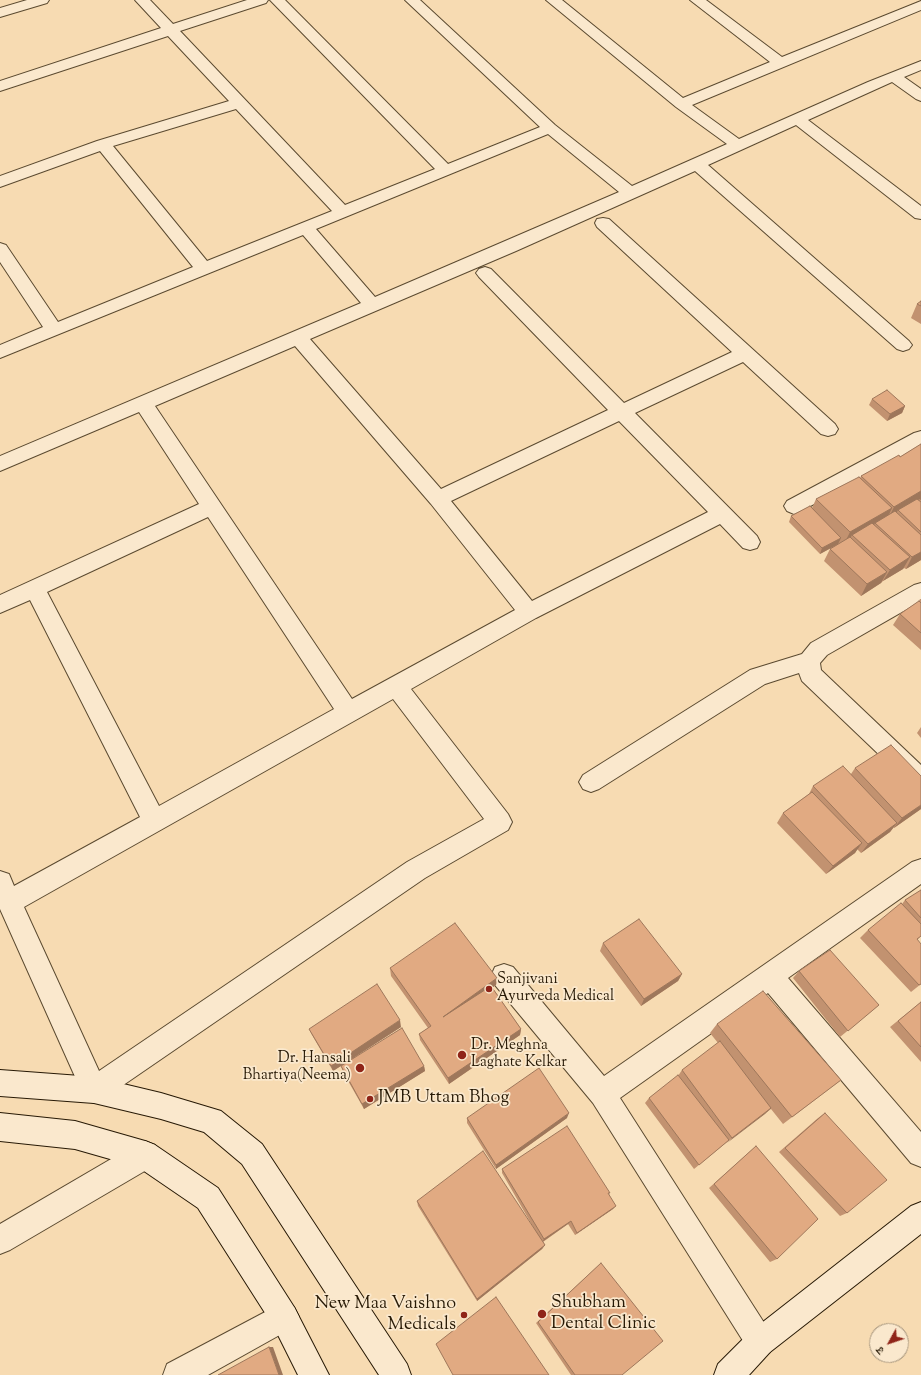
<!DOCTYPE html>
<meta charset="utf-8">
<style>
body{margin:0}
#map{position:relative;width:921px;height:1375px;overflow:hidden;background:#f7dbb2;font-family:"Sorts Mill Goudy","Noto Serif Devanagari",serif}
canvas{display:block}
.north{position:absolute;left:869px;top:1323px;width:40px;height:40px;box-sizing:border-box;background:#fae8cd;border:1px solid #a6957d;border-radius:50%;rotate:230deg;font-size:11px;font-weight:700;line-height:16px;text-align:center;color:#271905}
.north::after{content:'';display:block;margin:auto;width:14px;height:18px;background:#8f2418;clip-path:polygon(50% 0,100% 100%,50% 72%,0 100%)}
</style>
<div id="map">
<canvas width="921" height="1375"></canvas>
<div class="north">उ</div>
</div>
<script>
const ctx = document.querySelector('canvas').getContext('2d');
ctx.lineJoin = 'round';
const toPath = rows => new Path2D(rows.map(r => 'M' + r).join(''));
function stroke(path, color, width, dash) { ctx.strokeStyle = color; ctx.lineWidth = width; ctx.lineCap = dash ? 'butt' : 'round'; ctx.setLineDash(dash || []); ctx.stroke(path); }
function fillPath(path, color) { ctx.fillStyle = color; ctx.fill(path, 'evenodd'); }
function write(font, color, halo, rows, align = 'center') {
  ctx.font = font + ' "Sorts Mill Goudy",serif'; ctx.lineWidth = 3.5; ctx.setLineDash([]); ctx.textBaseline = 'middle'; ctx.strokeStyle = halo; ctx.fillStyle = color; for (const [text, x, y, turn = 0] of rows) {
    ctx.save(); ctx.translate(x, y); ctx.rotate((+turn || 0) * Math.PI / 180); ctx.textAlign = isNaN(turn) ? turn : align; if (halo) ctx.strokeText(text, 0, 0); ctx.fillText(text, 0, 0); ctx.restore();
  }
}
const street = toPath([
 [27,0,49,0,47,3,0,17,0,8,27,0],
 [135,0,150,0,173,24,247,0,268,0,266,3,180,31,345,205,435,169,270,0,285,0,448,164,540,127,405,0,420,0,555,125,632,186,727,144,676,107,546,0,562,0,683,98,770,62,690,0,706,0,782,57,921,1,921,10,692,105,739,139,868,82,921,61,921,70,904,77,921,89,921,101,916,99,892,82,808,120,921,206,921,219,915,218,796,125,708,165,909,341,912,345,909,349,903,351,897,349,695,171,516,251,310,339,441,489,608,410,479,277,476,273,479,269,485,267,491,269,624,403,732,352,597,227,595,223,597,219,603,218,609,219,835,424,838,429,835,434,828,436,821,434,743,362,635,413,757,536,760,542,757,548,750,550,743,548,720,524,536,618,411,689,508,814,512,822,508,830,425,878,103,1099,94,1103,85,1099,0,909,0,871,9,874,14,886,140,817,30,600,0,613,0,595,199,504,139,412,0,471,0,456,361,303,303,235,0,358,0,345,43,327,0,262,0,243,6,245,58,322,193,267,100,151,0,187,0,176,97,141,229,101,168,36,0,91,0,81,161,28,135,0],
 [236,109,332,211,207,261,113,146,236,109],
 [548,134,619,192,375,297,316,229,548,134],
 [295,346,431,504,515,610,352,699,155,406,295,346],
 [619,421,708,512,532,601,451,501,619,421],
 [208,517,334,709,159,806,47,592,208,517],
 [393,699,484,819,407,862,99,1071,24,907,393,699],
 [921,431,921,447,801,511,794,514,787,511,784,506,787,501,914,433,921,431],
 [921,583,921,601,827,655,820,663,821,670,921,765,921,790,913,787,802,681,799,673,765,684,599,789,591,792,583,789,579,782,583,775,750,670,802,654,811,643,914,585,921,583],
 [921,859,921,884,788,978,921,1132,921,1167,911,1163,768,993,620,1098,770,1332,775,1342,770,1352,760,1357,750,1352,593,1103,495,985,491,976,495,967,504,964,513,967,604,1076,912,862,921,859],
 [145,1141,155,1145,159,1155,155,1165,10,1250,0,1254,0,1224,135,1145,145,1141],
 [284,1302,294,1307,299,1317,294,1327,208,1375,163,1375,167,1364,284,1302]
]);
const secondary = toPath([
 [0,1070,94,1077,161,1093,221,1111,262,1144,407,1364,411,1375,379,1375,242,1164,204,1132,161,1119,94,1103,0,1096,0,1070],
 [0,1113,75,1121,145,1141,155,1145,218,1188,294,1307,329,1375,298,1375,274,1327,198,1208,138,1167,75,1149,0,1141,0,1113],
 [921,1202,921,1234,770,1352,749,1375,714,1375,718,1364,750,1332,911,1206,921,1202]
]);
stroke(street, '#5b4a30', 2);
stroke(secondary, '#271905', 2);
fillPath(street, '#fae8cd');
fillPath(secondary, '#fae8cd');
fillPath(toPath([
 [921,301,921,324,911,318,917,304],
 [872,399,905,406,902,413,887,421,869,405],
 [921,444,921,560,906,569,904,568,903,569,883,581,881,583,861,596,824,561,830,549,833,547,820,554,789,522,791,516,812,508,816,499,860,478,861,476,900,457],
 [920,599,921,599,921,650,893,625,900,614,919,601],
 [921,727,921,738,917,733],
 [855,768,921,809,894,828,894,827,890,832,861,853,857,849,855,853,826,874,777,823,783,813,809,794,813,786,851,774],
 [921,890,921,936,917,940,921,984,911,992,860,938,868,930,902,904,905,900],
 [603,943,682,974,678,981,641,1006,600,951],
 [390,968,497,978,496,985,492,987,521,1029,520,1035,449,1084,420,1040,419,1034,428,1028,391,976],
 [799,971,879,1005,840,1037,793,978],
 [921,1002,921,1062,890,1027],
 [717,1024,841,1080,783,1124,771,1109,727,1142,694,1169,645,1103,649,1098,678,1076,682,1070,718,1043,710,1033],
 [401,1027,355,1057,424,1066,425,1071,364,1109,343,1072,341,1066,333,1071,312,1035,309,1029],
 [825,1113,847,1213,840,1216,779,1152,818,1118],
 [467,1118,567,1118,496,1169,467,1123],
 [756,1146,777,1259,770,1262,709,1188],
 [502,1169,609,1194,613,1209,575,1235,568,1224,543,1242,545,1245,542,1249,477,1301,418,1206,417,1201,536,1232,502,1173],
 [601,1263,622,1375,571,1375,536,1323]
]), '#c29270');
fillPath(toPath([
 [905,406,902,413,887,421,890,414],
 [921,491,921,500,919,499,917,502,898,510,896,514,888,519,894,507],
 [892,508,886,521,875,523,872,529,852,535,849,541,844,544,850,532],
 [841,538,838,544,820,554,822,548],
 [921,552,921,560,906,569,912,557],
 [910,557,903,569,883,581,890,570],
 [887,572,881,583,861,596,867,584],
 [921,805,921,809,894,828,902,818],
 [897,823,890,832,861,853,868,844],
 [862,843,855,853,826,874,833,866],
 [682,974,678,981,641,1006,644,999],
 [497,978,496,985,444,1024,443,1017],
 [400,1020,401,1027,333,1071,331,1066],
 [521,1029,520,1035,449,1084,448,1078],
 [424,1066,425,1071,364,1109,362,1104],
 [771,1108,765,1114,727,1143,732,1138],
 [569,1113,567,1118,496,1169,496,1165],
 [616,1206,613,1209,575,1235,577,1233],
 [571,1221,568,1224,542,1242,544,1239],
 [545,1245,542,1249,477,1301,477,1299],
 [269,1347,273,1347,283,1375,279,1375]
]), '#9e775b');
const building = toPath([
 [921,301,921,306,917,304,921,301],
 [887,390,905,406,890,414,872,399,887,390],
 [921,444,921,491,894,507,861,476,899,455,900,457,921,444],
 [859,477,892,508,850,532,816,499,859,477],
 [917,499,921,502,921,532,898,510,917,499],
 [810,506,841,538,822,548,791,516,810,506],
 [895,511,921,535,921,552,912,557,875,523,895,511],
 [872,523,910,557,890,570,852,535,872,523],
 [850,537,887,572,867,584,830,549,850,537],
 [919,601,921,603,921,633,900,614,919,601],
 [891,745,921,776,921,805,902,818,855,768,891,745],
 [843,766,897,823,868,844,813,786,843,766],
 [812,792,862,843,833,866,783,813,812,792],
 [921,890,921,918,905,900,921,890],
 [901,903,921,924,921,936,917,939,921,944,921,984,919,985,868,930,901,903],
 [639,919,682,974,644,999,603,943,639,919],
 [455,923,497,978,443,1017,491,986,521,1029,448,1078,419,1034,431,1026,390,968,455,923],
 [830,950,879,1005,848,1031,799,971,830,950],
 [377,984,400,1020,331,1066,309,1029,377,984],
 [763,991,841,1080,792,1117,717,1024,763,991],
 [921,1002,921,1047,898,1021,921,1002],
 [402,1028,424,1066,362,1104,341,1066,402,1028],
 [720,1041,771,1108,732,1138,682,1070,720,1041],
 [539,1068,569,1113,496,1165,467,1118,539,1068],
 [678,1075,729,1140,699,1165,649,1098,678,1075],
 [825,1113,887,1180,847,1213,785,1148,825,1113],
 [567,1126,610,1193,608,1193,616,1206,577,1233,571,1221,544,1239,502,1169,567,1126],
 [756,1146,818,1219,777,1259,714,1184,756,1146],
 [483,1151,545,1245,477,1299,417,1201,483,1151],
 [601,1263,663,1341,622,1375,575,1375,538,1322,601,1263],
 [496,1297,549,1375,453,1375,436,1344,496,1297],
 [269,1347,279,1375,218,1375,269,1347]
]);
fillPath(building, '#e1aa82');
stroke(building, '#9e775b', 1);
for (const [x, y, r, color] of [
 [489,989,4,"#8f2418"],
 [462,1055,5,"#8f2418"],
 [360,1068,5,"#8f2418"],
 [370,1099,4,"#8f2418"],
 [542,1314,5,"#8f2418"],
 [464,1315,4,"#8f2418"]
]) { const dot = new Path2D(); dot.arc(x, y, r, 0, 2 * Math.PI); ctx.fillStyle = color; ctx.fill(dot); stroke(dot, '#fae8cd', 1.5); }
write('15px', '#271905', '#fae8cd', [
 ["Sanjivani",497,980],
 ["Ayurveda Medical",497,997],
 ["Dr. Meghna",471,1046],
 ["Laghate Kelkar",471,1063],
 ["Dr. Hansali",351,1059,"right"],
 ["Bhartiya(Neema)",351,1076,"right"]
], 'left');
write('18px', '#271905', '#fae8cd', [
 ["JMB Uttam Bhog",378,1099],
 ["Shubham",551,1304],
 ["Dental Clinic",551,1325],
 ["New Maa Vaishno",456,1305,"right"],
 ["Medicals",456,1326,"right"]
], 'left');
</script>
